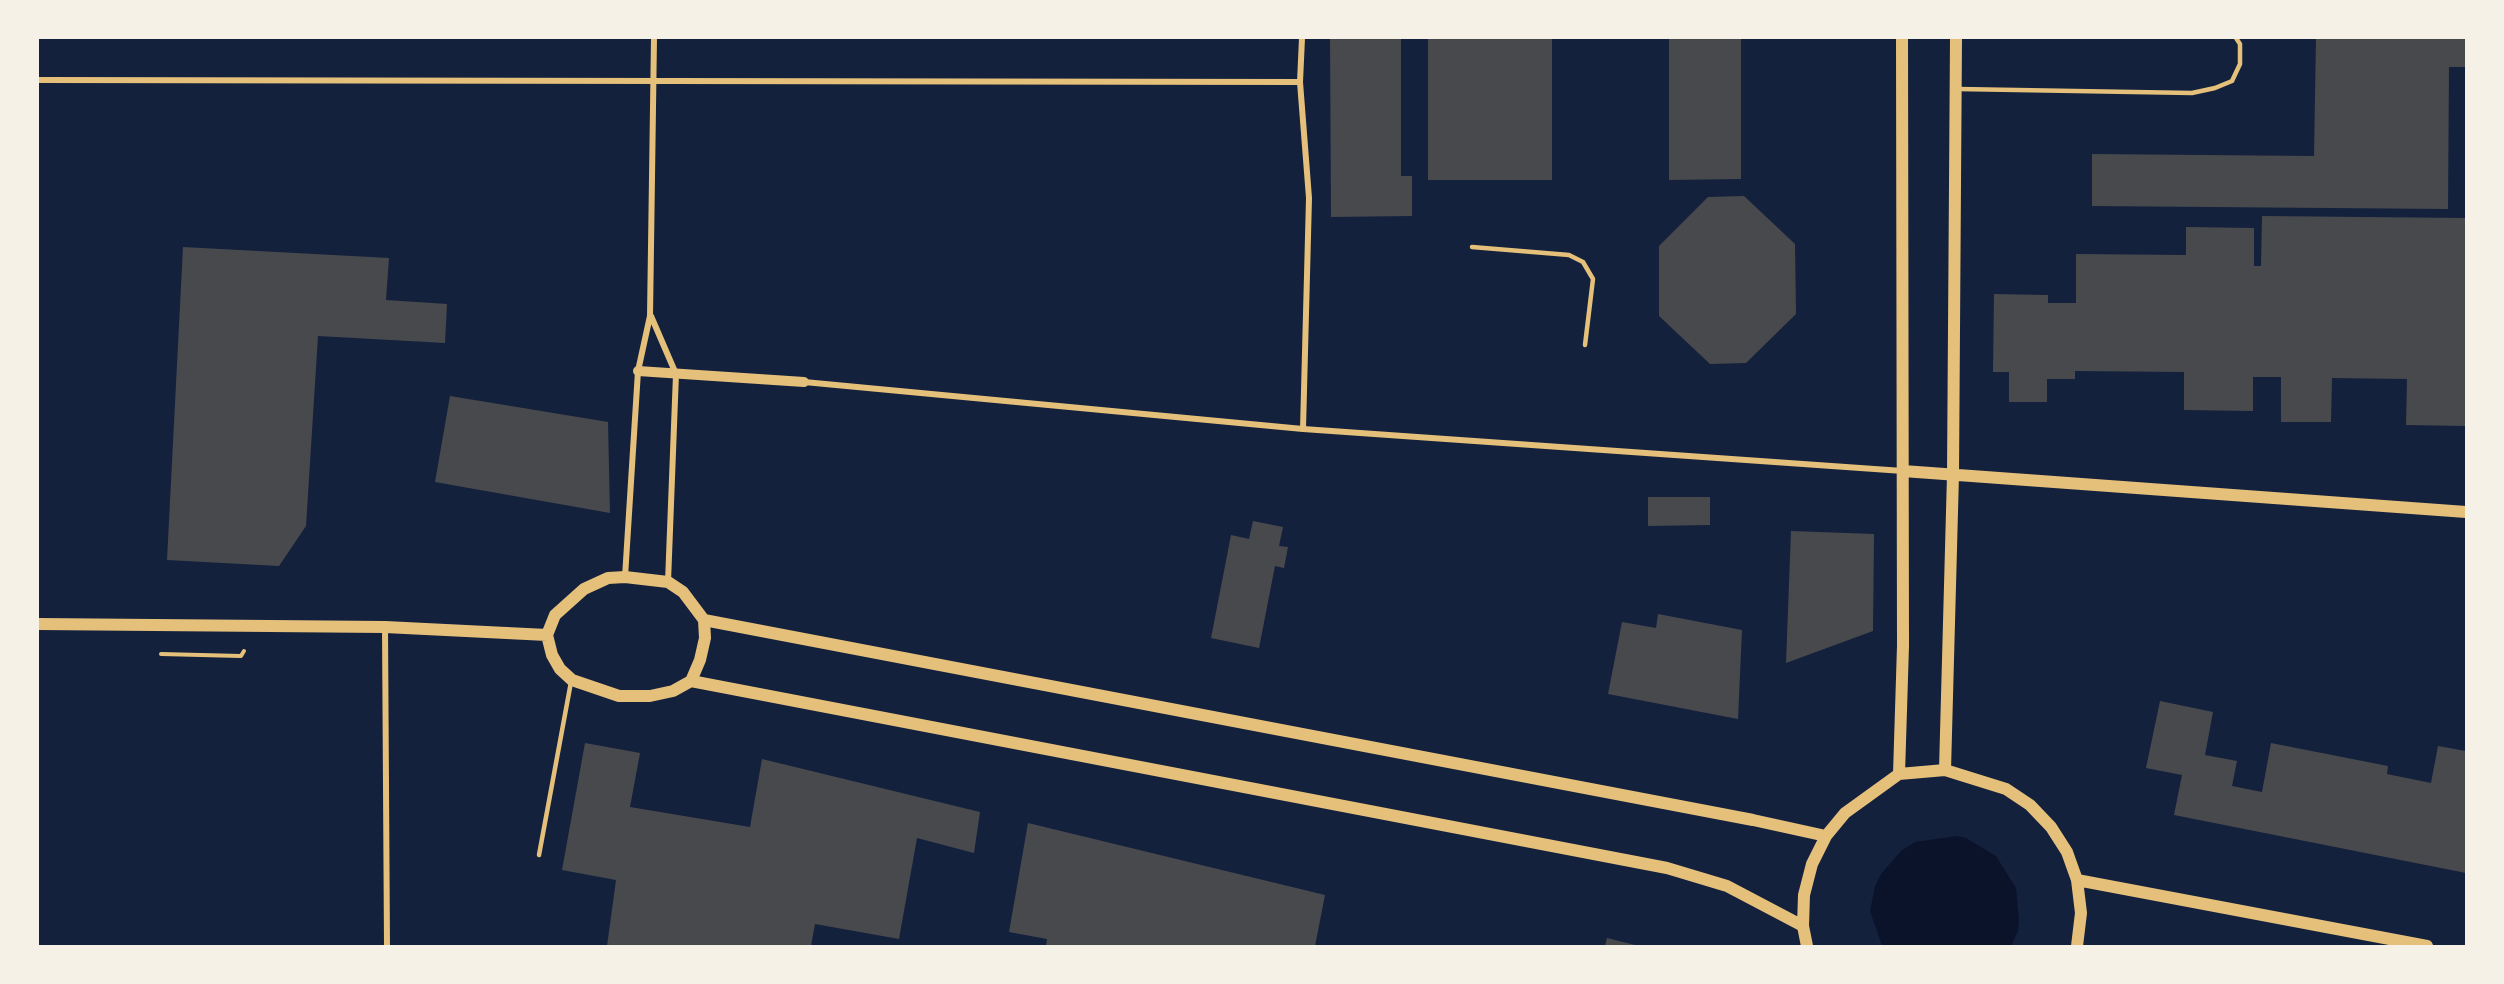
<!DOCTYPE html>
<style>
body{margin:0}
#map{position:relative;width:2504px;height:984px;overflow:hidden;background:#14213d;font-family:"PT Sans",sans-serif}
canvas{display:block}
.frame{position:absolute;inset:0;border:39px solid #f6f1e7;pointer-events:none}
</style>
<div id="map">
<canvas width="2504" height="984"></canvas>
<div class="frame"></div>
</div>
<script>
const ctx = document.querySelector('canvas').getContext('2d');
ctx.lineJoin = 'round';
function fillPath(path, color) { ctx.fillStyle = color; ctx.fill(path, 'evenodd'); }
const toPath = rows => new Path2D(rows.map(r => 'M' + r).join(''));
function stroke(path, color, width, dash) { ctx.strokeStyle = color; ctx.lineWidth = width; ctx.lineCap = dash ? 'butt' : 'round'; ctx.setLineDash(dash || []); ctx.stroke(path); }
fillPath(toPath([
 [1957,836,1966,838,1996,856,2016,888,2019,920,2018,931,2011,946,1882,946,1870,911,1875,886,1881,874,1901,851,1915,842]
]), '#0b132b');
fillPath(toPath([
 [1330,38,1401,38,1401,176,1412,176,1412,216,1331,217],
 [1428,38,1552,38,1552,180,1428,180],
 [1669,38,1741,38,1741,179,1669,180],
 [2316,38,2466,38,2466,67,2449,67,2448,209,2092,206,2092,154,2314,156],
 [1744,196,1795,244,1796,314,1746,363,1710,364,1659,316,1659,246,1708,197],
 [2262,216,2466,218,2466,426,2406,425,2407,379,2332,378,2331,422,2281,422,2281,377,2253,377,2253,411,2184,410,2184,372,2075,371,2075,379,2047,379,2047,402,2009,402,2009,372,1993,372,1994,294,2048,295,2048,303,2076,303,2076,254,2186,255,2186,227,2254,228,2254,266,2261,266],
 [183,247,389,258,386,300,447,304,445,343,318,336,306,526,279,566,167,560],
 [450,396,608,422,610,513,435,482],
 [1648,497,1710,497,1710,525,1648,526],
 [1253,521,1283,527,1279,546,1288,547,1284,568,1275,566,1259,648,1211,638,1231,535,1249,539],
 [1791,531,1874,534,1873,631,1786,663],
 [1658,614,1742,630,1738,719,1608,694,1622,622,1656,628],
 [2160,701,2213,712,2205,755,2237,761,2232,786,2262,792,2271,743,2388,766,2387,774,2431,783,2438,746,2466,751,2466,873,2174,815,2182,775,2146,768],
 [585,743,640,753,630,807,750,827,762,759,980,812,974,853,917,838,899,939,815,924,811,946,607,946,616,880,562,870],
 [1028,823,1325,895,1315,946,1046,946,1047,939,1009,932],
 [1607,938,1639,946,1605,946]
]), '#48494c');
stroke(toPath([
 [161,654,241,656,244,651]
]), '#e5c07b', 4);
stroke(toPath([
 [1958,89,2192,93,2215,88,2232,81,2240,64,2240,44,2236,38],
 [1472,247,1569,255,1583,262,1593,279,1585,345],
 [539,855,571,682]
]), '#e5c07b', 4.5);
stroke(toPath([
 [1302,38,1300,82,1309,198,1303,429],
 [38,80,1300,82],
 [651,316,676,374,668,582],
 [804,382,1303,429,1903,471],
 [625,577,638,371,650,316,654,38],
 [385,627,387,946]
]), '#e5c07b', 6);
stroke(toPath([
 [638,371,804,382]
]), '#e5c07b', 10);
stroke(toPath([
 [1903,471,2466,512],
 [625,577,668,582,683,592,704,620,705,638,700,660,691,681,673,691,650,696,619,696,572,680,560,669,552,655,547,635,555,615,584,589,608,578,625,577],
 [704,620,1753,820,1826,836],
 [38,624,385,627,547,635],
 [691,681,1667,868,1727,886,1803,926],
 [1945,770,1953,475,1956,38],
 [1899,774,1903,646,1902,38],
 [2077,880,2427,946],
 [1807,946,1803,926,1804,895,1812,864,1826,836,1845,813,1899,774,1945,770,2006,789,2030,805,2051,827,2067,852,2077,880,2081,913,2077,946]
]), '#e5c07b', 12);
</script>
